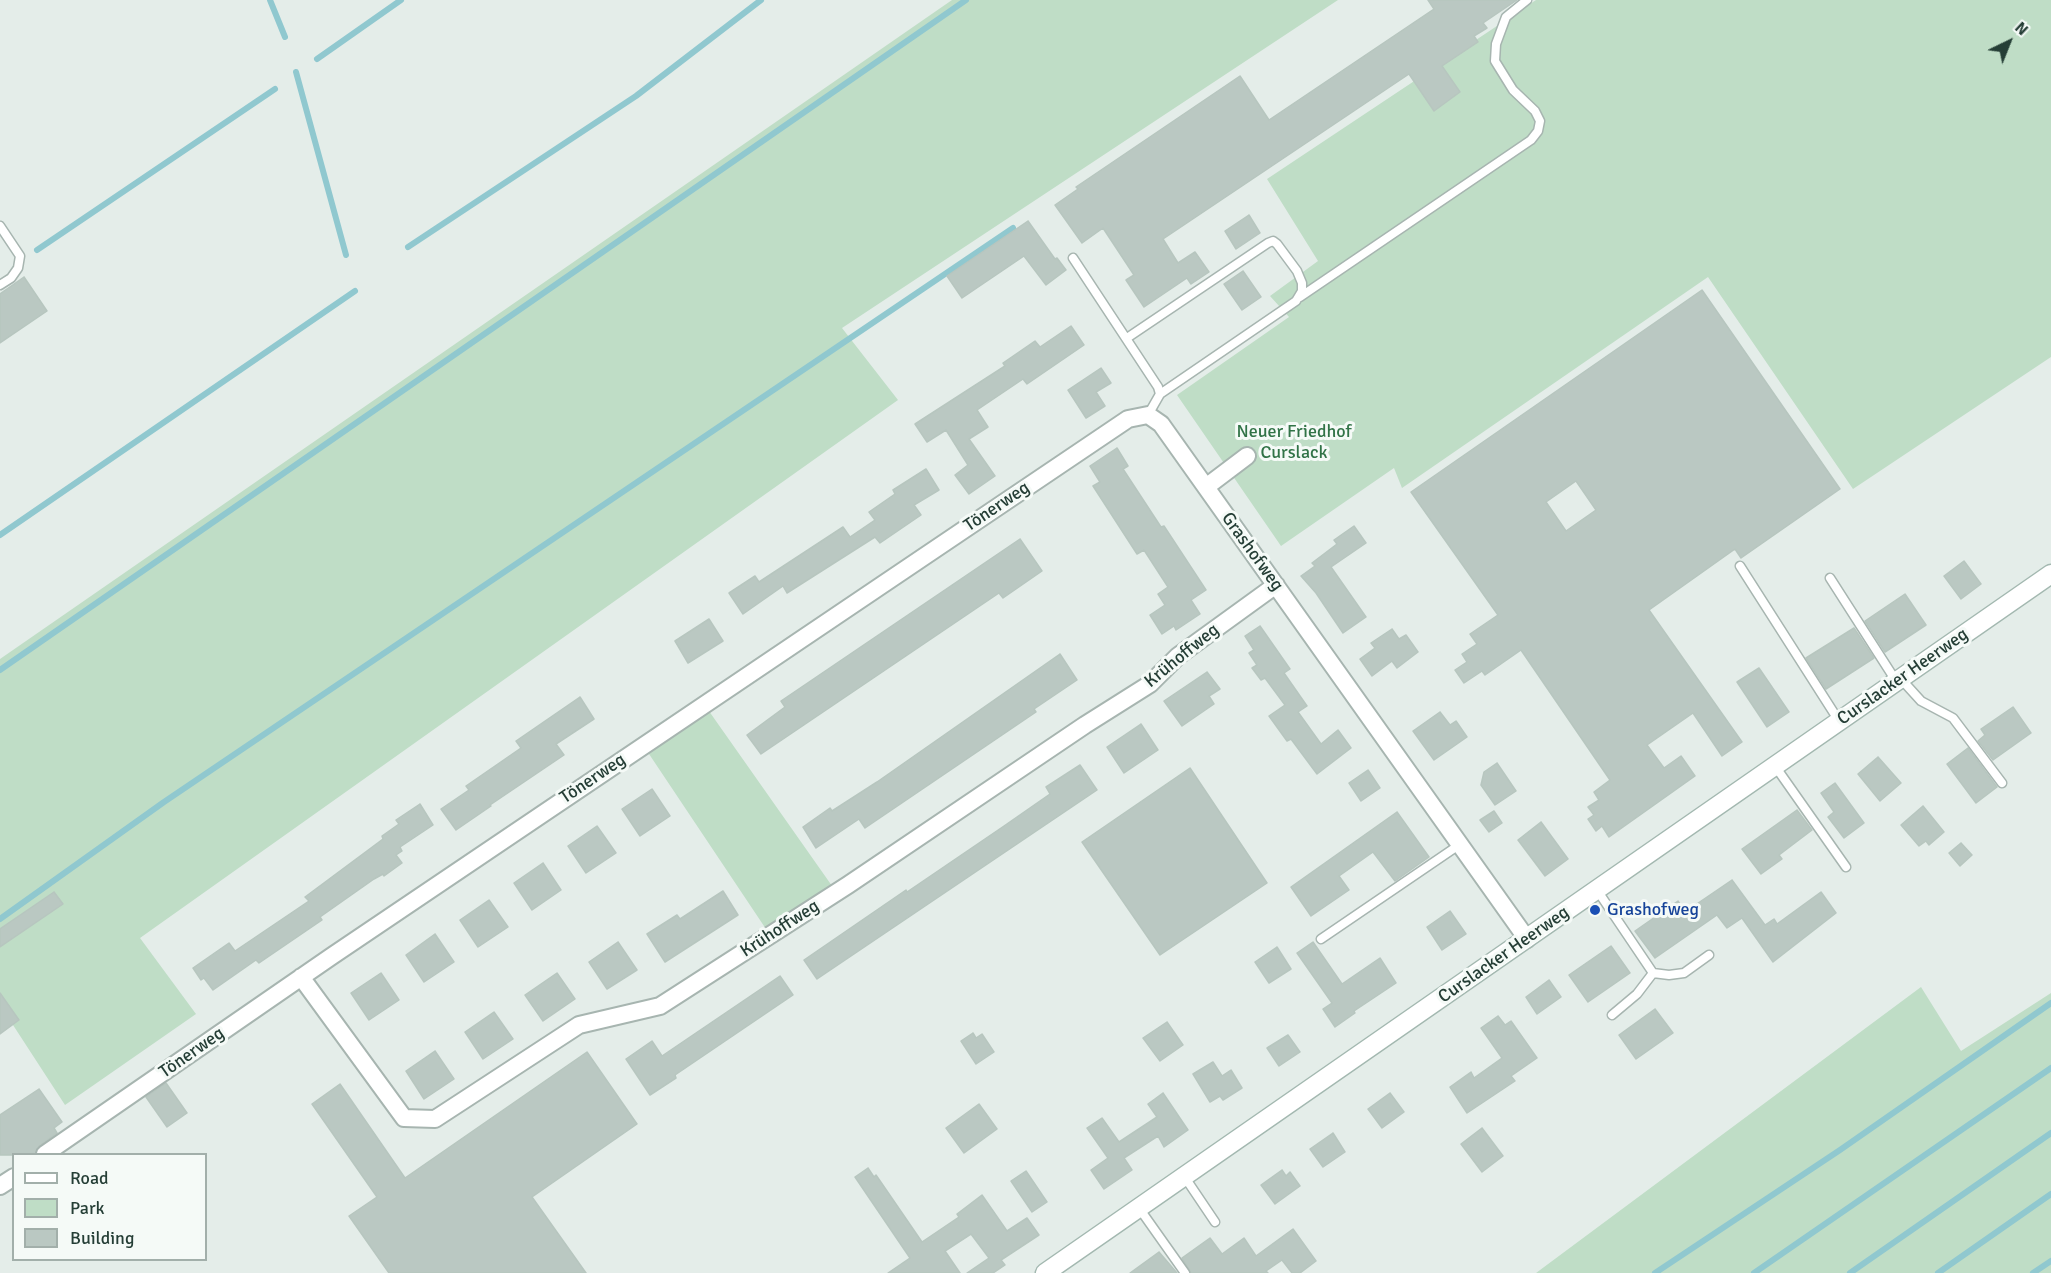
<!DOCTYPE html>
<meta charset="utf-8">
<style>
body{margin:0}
#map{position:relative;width:2051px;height:1273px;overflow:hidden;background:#e4ede9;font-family:Signika,sans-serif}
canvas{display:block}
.legend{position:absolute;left:12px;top:1153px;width:195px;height:108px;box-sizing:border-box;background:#f5faf7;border:2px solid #a2afaa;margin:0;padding:8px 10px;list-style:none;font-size:18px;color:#253e36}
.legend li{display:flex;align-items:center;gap:12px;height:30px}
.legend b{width:30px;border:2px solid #a2afaa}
.north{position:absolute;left:1979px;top:12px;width:60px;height:60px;-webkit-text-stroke:4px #f5faf7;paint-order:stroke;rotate:43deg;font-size:16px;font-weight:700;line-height:24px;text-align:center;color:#253e36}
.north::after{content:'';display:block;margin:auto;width:21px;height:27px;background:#253e36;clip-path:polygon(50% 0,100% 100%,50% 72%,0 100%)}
</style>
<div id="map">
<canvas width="2051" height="1273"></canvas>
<ul class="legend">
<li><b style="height:8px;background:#fff"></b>Road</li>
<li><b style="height:16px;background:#bfddc6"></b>Park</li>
<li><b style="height:16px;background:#bac8c2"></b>Building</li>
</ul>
<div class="north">N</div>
</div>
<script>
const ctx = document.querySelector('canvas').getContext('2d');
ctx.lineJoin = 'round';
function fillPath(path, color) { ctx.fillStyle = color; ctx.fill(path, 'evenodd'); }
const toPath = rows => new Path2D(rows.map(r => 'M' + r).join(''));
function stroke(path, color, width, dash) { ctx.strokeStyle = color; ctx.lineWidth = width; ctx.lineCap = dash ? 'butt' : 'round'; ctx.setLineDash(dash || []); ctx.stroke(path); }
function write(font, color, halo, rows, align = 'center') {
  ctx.font = font + ' Signika,sans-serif'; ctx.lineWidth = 6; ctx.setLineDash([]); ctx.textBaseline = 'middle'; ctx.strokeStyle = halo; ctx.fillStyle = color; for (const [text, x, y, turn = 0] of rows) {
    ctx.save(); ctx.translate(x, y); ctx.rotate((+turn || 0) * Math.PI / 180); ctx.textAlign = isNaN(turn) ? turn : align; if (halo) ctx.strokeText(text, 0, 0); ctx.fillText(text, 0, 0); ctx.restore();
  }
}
fillPath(toPath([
 [952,0,1338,0,842,328,898,400,140,938,196,1014,65,1105,0,1005,0,659],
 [1536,0,2051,0,2051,357,1853,489,1708,277,1402,488,1394,468,1281,546,1177,395,1289,317,1270,296,1318,261,1267,179],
 [704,704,837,893,770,935,643,745],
 [1921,987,1961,1051,2051,993,2051,1273,1536,1273]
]), '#bfddc6');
stroke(toPath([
 [270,0,285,37],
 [317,59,401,0],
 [296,72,346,255],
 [408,247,636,96,761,0],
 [37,250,275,89],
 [0,535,355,291],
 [0,670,966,0],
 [0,919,164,802,1013,228],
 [1655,1273,1840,1150,2051,1003],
 [1754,1273,2051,1068],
 [1850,1273,2051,1133],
 [1938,1273,2051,1194],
 [2033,1273,2051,1261]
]), '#90c8cf', 6);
const building = toPath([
 [1428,0,1517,0,1483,23,1487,28,1474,36,1478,42,1442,66,1460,92,1434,111,1409,74,1163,239,1178,263,1195,252,1209,272,1191,284,1187,278,1144,307,1126,280,1134,275,1103,228,1082,243,1055,205,1078,189,1076,187,1240,76,1269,120,1434,9,1428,0],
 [1249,215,1260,233,1236,249,1225,231,1249,215],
 [1028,221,1055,259,1057,258,1066,270,1046,285,1024,256,962,298,947,276,1028,221],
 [1243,271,1261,297,1242,310,1224,284,1243,271],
 [24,277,47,311,0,343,0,294,24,277],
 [1702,290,1840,489,1741,558,1735,549,1649,610,1742,742,1722,756,1693,713,1647,745,1664,768,1681,756,1695,776,1609,837,1602,826,1596,831,1588,819,1594,815,1588,807,1599,800,1594,792,1610,780,1521,650,1485,675,1482,671,1464,683,1455,670,1467,662,1462,654,1477,644,1470,634,1498,615,1411,492,1702,290],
 [1576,481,1596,510,1566,531,1546,502,1576,481],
 [1071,326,1084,345,1027,384,1023,379,977,410,988,427,969,439,995,476,969,494,955,475,968,465,946,430,927,442,915,424,1005,366,1003,363,1035,341,1040,347,1071,326],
 [1101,368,1111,383,1096,392,1105,406,1086,418,1068,390,1101,368],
 [1117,448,1128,466,1123,469,1161,527,1164,526,1206,590,1191,600,1200,614,1176,630,1174,626,1162,634,1150,615,1165,605,1158,594,1168,587,1144,550,1137,554,1093,486,1100,482,1090,466,1117,448],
 [926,469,939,490,914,505,921,515,880,543,875,537,787,593,783,586,743,614,729,593,755,576,759,582,843,527,850,537,875,520,869,512,895,494,893,490,926,469],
 [1354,526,1366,543,1331,567,1366,617,1343,633,1316,593,1301,576,1315,566,1312,563,1337,544,1334,540,1354,526],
 [1020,539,1042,571,1003,598,999,593,761,754,747,735,785,707,781,701,1020,539],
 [1964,561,1981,584,1961,599,1944,576,1964,561],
 [1905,594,1926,625,1885,652,1865,621,1905,594],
 [709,619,723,641,688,663,675,641,709,619],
 [1260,626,1290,669,1284,673,1307,706,1298,712,1321,744,1338,730,1351,748,1317,774,1291,739,1287,741,1269,716,1285,705,1265,678,1261,680,1252,668,1257,665,1249,653,1254,650,1245,636,1260,626],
 [1854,628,1874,658,1826,689,1806,658,1854,628],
 [1392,629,1399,639,1406,635,1418,652,1397,668,1392,661,1372,676,1360,659,1375,648,1371,643,1392,629],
 [1060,654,1077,680,1034,709,1036,712,865,828,859,819,816,848,803,827,830,808,832,811,877,782,1060,654],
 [1759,668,1789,712,1767,727,1737,682,1759,668],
 [1207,672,1220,689,1209,696,1214,704,1182,726,1164,701,1207,672],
 [580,697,594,719,556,744,564,755,490,805,491,806,456,830,441,809,469,790,466,786,521,748,516,741,580,697],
 [2013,707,2031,733,1993,760,1978,741,1985,735,1981,729,2013,707],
 [1440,712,1450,725,1456,721,1467,737,1434,760,1413,731,1440,712],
 [1141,724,1158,750,1124,773,1107,747,1141,724],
 [1968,748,1997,787,1976,803,1947,764,1968,748],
 [1878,757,1901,783,1880,801,1858,774,1878,757],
 [1497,763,1516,791,1495,805,1481,785,1484,772,1497,763],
 [1080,765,1097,790,817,979,804,960,906,890,907,892,1004,826,1050,794,1046,787,1080,765],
 [1190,768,1267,883,1160,955,1082,842,1190,768],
 [1368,770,1380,788,1361,801,1349,783,1368,770],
 [1835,783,1864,823,1844,838,1828,817,1834,812,1821,793,1835,783],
 [652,789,670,816,640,836,622,809,652,789],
 [420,804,433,825,400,847,402,851,396,855,402,863,384,876,383,874,374,879,320,917,322,920,259,963,256,960,213,990,204,978,201,980,193,968,229,943,235,951,309,901,305,897,383,839,382,836,399,824,396,820,420,804],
 [1923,806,1944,832,1929,845,1926,841,1919,846,1901,825,1923,806],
 [1797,810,1812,830,1779,855,1782,859,1761,874,1742,849,1797,810],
 [1494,811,1502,823,1489,832,1480,820,1494,811],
 [1397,812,1429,857,1395,881,1373,852,1339,876,1349,890,1311,916,1291,887,1397,812],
 [1541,822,1568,859,1545,876,1518,840,1541,822],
 [597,826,616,853,586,873,568,846,597,826],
 [1961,843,1972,855,1960,866,1949,853,1961,843],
 [543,863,561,890,532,910,514,883,543,863],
 [1732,880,1765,925,1774,919,1777,924,1821,892,1836,913,1773,962,1742,918,1727,928,1717,915,1655,958,1635,931,1678,901,1685,912,1732,880],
 [723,891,738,915,665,962,647,934,677,915,680,919,723,891],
 [54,892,63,904,0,947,0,929,54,892],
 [489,900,508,927,478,947,460,920,489,900],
 [1450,911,1466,934,1442,950,1427,927,1450,911],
 [435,934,454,962,424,982,406,955,435,934],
 [618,942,637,970,607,989,589,962,618,942],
 [1313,942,1342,984,1380,958,1396,983,1354,1011,1355,1013,1335,1027,1323,1009,1332,1003,1297,953,1313,942],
 [1611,946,1630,973,1588,1002,1569,975,1611,946],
 [1277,947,1291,969,1269,983,1255,962,1277,947],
 [381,973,399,1000,369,1020,351,993,381,973],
 [557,973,575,999,543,1021,525,995,557,973],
 [780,976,793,995,675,1075,676,1078,650,1095,626,1059,652,1041,662,1056,780,976],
 [1549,980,1561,997,1537,1014,1526,997,1549,980],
 [0,993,19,1020,0,1034,0,993],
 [1655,1009,1673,1033,1636,1059,1619,1035,1655,1009],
 [494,1012,513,1039,483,1059,465,1032,494,1012],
 [1498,1016,1505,1025,1511,1021,1537,1058,1511,1076,1515,1081,1467,1113,1450,1087,1471,1072,1474,1078,1502,1058,1481,1028,1498,1016],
 [1167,1022,1183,1045,1160,1061,1143,1038,1167,1022],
 [973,1033,976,1038,982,1034,994,1052,976,1064,961,1041,973,1033],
 [1288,1035,1300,1052,1279,1066,1267,1048,1288,1035],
 [435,1051,454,1079,424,1099,406,1071,435,1051],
 [587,1052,637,1124,532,1197,586,1273,389,1273,349,1216,377,1197,312,1104,340,1084,405,1178,587,1052],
 [1213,1062,1222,1076,1231,1070,1242,1088,1223,1100,1220,1096,1210,1102,1193,1074,1213,1062],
 [166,1083,187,1113,167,1127,146,1097,166,1083],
 [39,1089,62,1122,54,1128,57,1133,39,1146,35,1155,0,1155,0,1115,39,1089],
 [1163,1093,1188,1130,1164,1147,1158,1136,1124,1158,1132,1170,1104,1189,1091,1170,1108,1158,1087,1128,1102,1118,1119,1142,1157,1117,1148,1104,1163,1093],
 [1390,1093,1404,1112,1382,1128,1368,1109,1390,1093],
 [979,1104,997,1129,964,1153,946,1128,979,1104],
 [1482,1128,1503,1156,1482,1172,1461,1144,1482,1128],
 [1333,1133,1345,1152,1323,1167,1310,1149,1333,1133],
 [868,1168,874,1177,876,1175,922,1242,959,1217,957,1214,982,1195,1007,1231,1027,1218,1039,1235,1001,1260,1005,1265,993,1273,967,1273,989,1258,971,1234,945,1251,960,1273,888,1273,910,1258,855,1177,868,1168],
 [1282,1170,1286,1176,1290,1172,1300,1186,1275,1204,1261,1185,1282,1170],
 [1026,1171,1047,1202,1032,1212,1011,1181,1026,1171],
 [1293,1229,1316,1261,1300,1273,1292,1273,1282,1260,1266,1271,1268,1273,1191,1273,1182,1258,1210,1238,1222,1254,1244,1238,1256,1256,1293,1229],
 [1159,1252,1177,1273,1130,1273,1159,1252]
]);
fillPath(building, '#bac8c2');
stroke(building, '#b7c6bf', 1.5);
const service = toPath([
 [0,226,20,256,18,268,11,278,0,285],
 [1073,258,1158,387,1160,394,1148,415],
 [1300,297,1531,140,1538,131,1540,121,1535,111,1513,90,1495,61,1496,44,1506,17,1527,0],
 [1127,338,1268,243,1273,241,1277,244,1297,271,1302,283,1302,291,1296,301,1160,394],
 [1740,566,1839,721],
 [1830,578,1896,681],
 [1901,679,1921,701,1953,718,2002,783],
 [1775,766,1846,867],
 [1597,890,1653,973,1669,975,1684,973,1709,955],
 [1321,939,1459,845],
 [1612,1015,1637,994,1653,973],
 [1184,1176,1215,1222],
 [1139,1208,1185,1273]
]);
const minor = toPath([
 [1206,487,1247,456],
 [301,977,404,1118,435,1119,579,1025,660,1006,848,885,1085,725,1150,684,1178,656,1276,585],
 [45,1154,332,956,1128,419,1148,415,1161,424,1527,939],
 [0,1186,14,1177]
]);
const secondary = toPath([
 [1045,1273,2051,574]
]);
stroke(service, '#a7b5b0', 11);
stroke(minor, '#a7b5b0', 20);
stroke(secondary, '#a3b8b0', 21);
stroke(service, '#fff', 8);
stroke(minor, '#fff', 16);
stroke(secondary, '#fff', 18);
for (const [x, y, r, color] of [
 [1595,910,6,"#1a4fb4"]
]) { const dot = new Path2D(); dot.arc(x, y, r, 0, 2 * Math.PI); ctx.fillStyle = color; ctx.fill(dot); stroke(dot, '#f5faf7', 2); }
write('18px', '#317347', '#f5faf7', [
 ["Neuer Friedhof",1294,432],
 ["Curslack",1294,453]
]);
write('18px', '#253e36', '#f5faf7', [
 ["Tönerweg",997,507,-34],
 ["Grashofweg",1252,552,54],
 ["Krühoffweg",1182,656,-39],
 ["Curslacker Heerweg",1903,677,-35],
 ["Tönerweg",593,779,-34],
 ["Krühoffweg",780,929,-33],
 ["Curslacker Heerweg",1504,955,-35],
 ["Tönerweg",192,1053,-35]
]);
write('18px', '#164399', '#f5faf7', [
 ["Grashofweg",1607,910]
], 'left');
</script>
